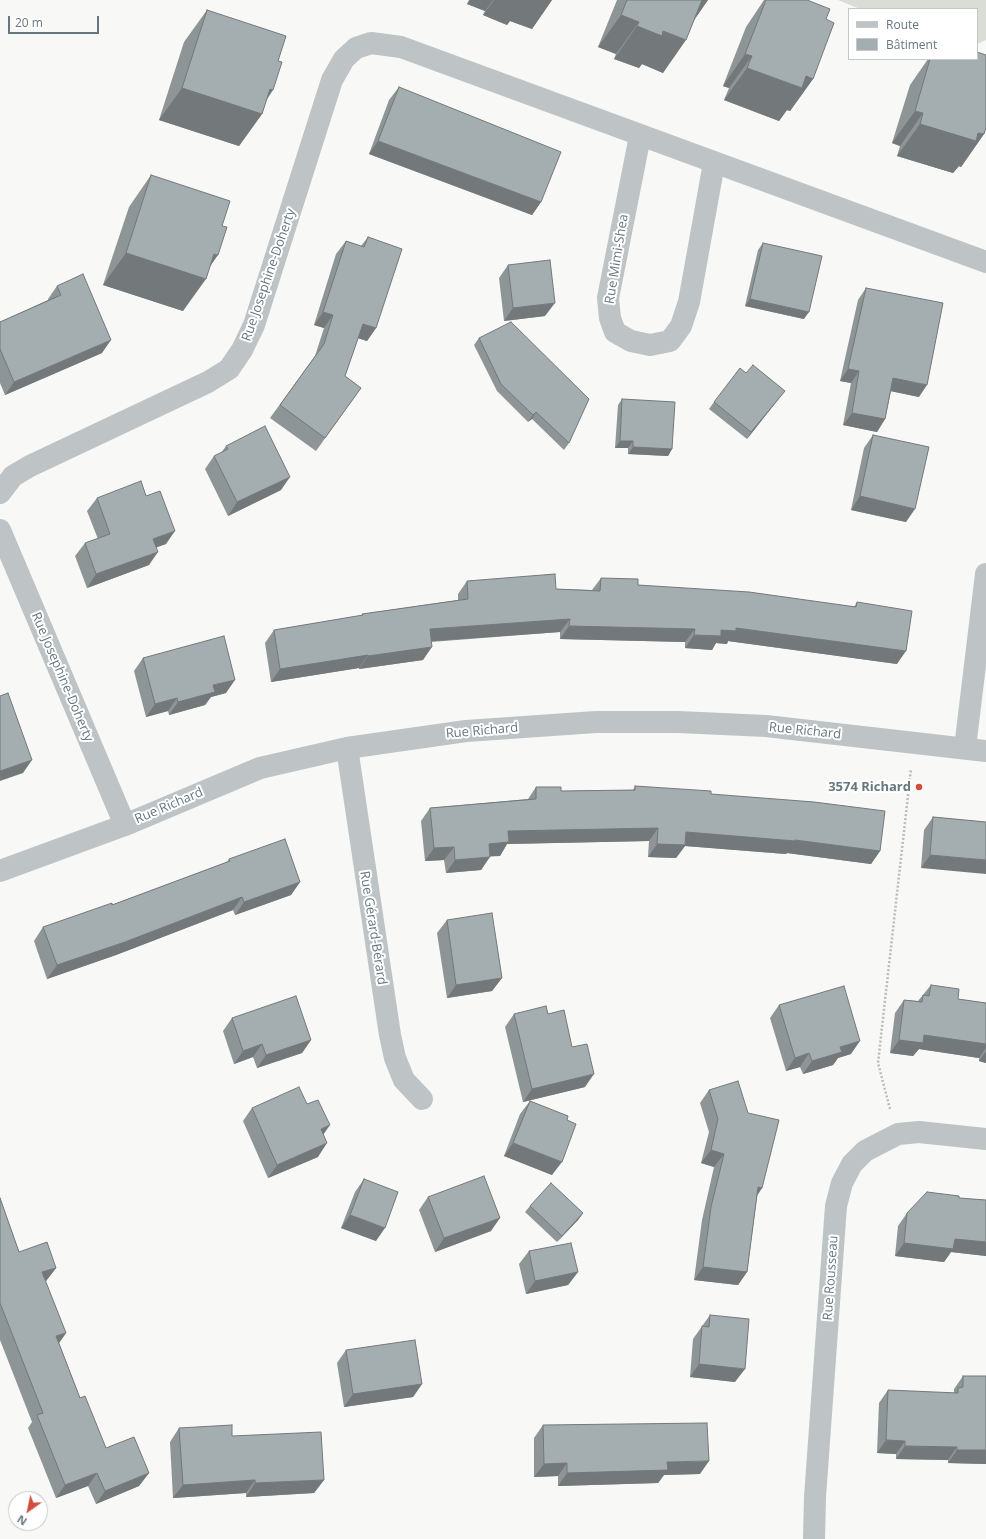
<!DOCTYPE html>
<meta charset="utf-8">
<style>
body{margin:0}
#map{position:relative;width:986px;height:1539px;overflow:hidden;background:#f8f8f6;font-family:"Open Sans",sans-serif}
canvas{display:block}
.legend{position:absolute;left:848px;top:8px;width:130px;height:52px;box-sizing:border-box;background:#fff;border:1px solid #c2c9cb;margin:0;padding:5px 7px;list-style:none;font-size:12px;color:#66777e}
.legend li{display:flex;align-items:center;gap:8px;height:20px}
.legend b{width:20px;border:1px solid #c2c9cb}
.north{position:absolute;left:8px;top:1491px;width:40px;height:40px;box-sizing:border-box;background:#fff;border:1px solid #c2c9cb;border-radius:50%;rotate:213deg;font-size:11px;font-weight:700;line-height:16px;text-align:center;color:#66777e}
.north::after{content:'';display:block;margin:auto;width:14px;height:18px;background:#d14e3e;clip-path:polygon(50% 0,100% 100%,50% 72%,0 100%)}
.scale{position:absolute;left:8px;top:16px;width:91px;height:18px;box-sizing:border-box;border:2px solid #66777e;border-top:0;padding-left:5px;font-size:12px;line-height:14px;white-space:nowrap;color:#66777e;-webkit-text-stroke:3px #fff;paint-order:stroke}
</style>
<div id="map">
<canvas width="986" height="1539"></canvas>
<ul class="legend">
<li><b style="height:5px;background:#bec3c5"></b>Route</li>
<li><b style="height:11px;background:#a4adb0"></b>Bâtiment</li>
</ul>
<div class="north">N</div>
<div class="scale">20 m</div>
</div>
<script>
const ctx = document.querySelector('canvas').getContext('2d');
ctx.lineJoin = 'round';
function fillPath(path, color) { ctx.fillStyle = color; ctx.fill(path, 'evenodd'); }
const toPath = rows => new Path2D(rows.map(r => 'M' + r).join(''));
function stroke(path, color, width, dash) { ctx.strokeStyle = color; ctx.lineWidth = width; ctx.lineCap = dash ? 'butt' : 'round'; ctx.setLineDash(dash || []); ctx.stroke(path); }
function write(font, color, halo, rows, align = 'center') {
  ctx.font = font + ' "Open Sans",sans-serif'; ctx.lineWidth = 4; ctx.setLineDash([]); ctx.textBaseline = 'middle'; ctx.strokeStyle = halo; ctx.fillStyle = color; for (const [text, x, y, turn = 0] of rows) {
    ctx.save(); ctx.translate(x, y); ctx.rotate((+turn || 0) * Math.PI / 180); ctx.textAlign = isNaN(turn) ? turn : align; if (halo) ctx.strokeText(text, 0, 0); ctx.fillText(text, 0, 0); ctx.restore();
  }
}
fillPath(toPath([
 [838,0,986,0,986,40,977,44,977,9,860,9]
]), '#d9ddd6');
stroke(toPath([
 [890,1109,878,1063,911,769]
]), '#b8bcbe', 2.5, [2, 2]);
stroke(toPath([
 [640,136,608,298,610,318,615,332,631,341,650,345,670,341,681,326,689,302,714,163],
 [0,493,13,476,30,466,208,382,229,369,242,350,254,325,332,80,344,59,356,48,371,43,401,47,986,262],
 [0,530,125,825],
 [347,748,390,1035,395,1058,404,1080,422,1099],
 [965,748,986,574],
 [0,871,125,825,260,768,347,748,466,731,596,722,678,722,766,726,986,751],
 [814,1539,815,1497,836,1206,842,1183,852,1164,865,1151,898,1134,919,1132,986,1139]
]), '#bec3c5', 22);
fillPath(toPath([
 [469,0,552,0,532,29,510,21,507,25,483,15,485,11,467,4],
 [617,0,708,0,693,21,663,73,642,64,639,68,614,59,616,54,598,47],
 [764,0,807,0,826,19,813,79,790,111,787,110,779,121,724,100,729,88,723,86,746,27],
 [207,10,278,61,262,114,239,146,159,120,184,42],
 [928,59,977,59,984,134,961,167,959,166,953,173,897,156,900,146,892,143,910,85],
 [399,87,541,202,532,215,369,154,389,100],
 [151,175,222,226,210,266,183,311,103,285,129,207],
 [368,237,376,328,367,341,358,338,345,376,361,388,316,451,270,418,315,356,324,328,314,325,336,254,346,241,361,246],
 [763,243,804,319,745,306,758,250],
 [508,265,545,316,504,321,499,278],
 [57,286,102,353,5,395,0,383,0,322,48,300,48,299],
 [866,288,919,397,891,391,885,419,877,432,843,425,851,383,840,381,858,300],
 [479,338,569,443,564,450,532,419,528,422,497,391,474,345],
 [746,373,785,391,747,439,709,409,714,402],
 [622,399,672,449,668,456,628,454,628,448,615,448,618,405],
 [873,435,906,522,851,510,864,448],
 [226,446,281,490,228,516,205,469,214,456,221,453],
 [146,496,166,544,156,547,149,565,87,588,75,556,85,543,98,539,87,511,97,498],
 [601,578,638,585,854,607,857,602,897,664,728,641,727,644,716,643,712,650,685,648,685,642,560,639,560,632,431,642,423,660,359,669,359,668,271,682,265,643,274,630,361,616,362,614,458,600,458,594,467,581,556,589,592,590],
 [143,658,226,693,211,697,205,705,169,715,168,711,146,717,134,671],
 [635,786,711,794,880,851,871,864,787,853,786,854,685,846,676,858,648,857,649,841,507,844,500,856,490,856,481,870,446,873,444,860,425,861,421,821,430,808,528,799,536,787,561,791,633,790],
 [933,817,986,822,921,868,924,830],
 [229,859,300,882,291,895,235,915,233,910,116,955,47,979,34,941,43,927,112,905,227,862],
 [447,920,502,978,492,991,447,998,437,933],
 [931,985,958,999,986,1003,986,1063,979,1061,979,1058,919,1049,913,1056,890,1053,895,1013,904,1000,918,1001],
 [779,1005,851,1054,838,1058,833,1065,803,1074,800,1067,786,1071,770,1018],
 [514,1014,572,1047,585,1087,523,1102,505,1027],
 [232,1018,311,1040,302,1053,257,1068,253,1057,234,1064,223,1031],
 [709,1090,762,1188,757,1196,747,1272,738,1285,694,1280,702,1220,714,1167,701,1163,709,1132,700,1103],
 [530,1101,567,1120,552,1175,504,1156,520,1114],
 [307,1104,323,1135,318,1157,268,1178,243,1121,252,1108],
 [364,1179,376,1241,341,1228,355,1192],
 [428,1197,491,1231,435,1252,419,1210],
 [0,1198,19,1252,56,1268,46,1281,45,1281,66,1333,59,1343,80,1398,106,1448,149,1473,139,1486,96,1504,88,1486,56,1498,28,1428,32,1422,0,1340],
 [959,1198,986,1200,986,1256,951,1252,944,1262,895,1256,898,1226,907,1213],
 [530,1206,583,1213,578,1220,557,1242,525,1212],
 [529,1251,578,1272,568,1285,526,1294,519,1264],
 [710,1315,735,1382,690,1377,693,1339],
 [346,1350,422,1384,413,1397,344,1407,337,1363],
 [963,1376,986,1464,948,1463,948,1460,896,1459,896,1454,877,1453,879,1403,888,1390,954,1393,954,1389],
 [543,1425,700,1474,664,1475,658,1483,558,1486,558,1476,534,1477,534,1438],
 [179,1428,232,1436,324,1480,314,1493,246,1497,246,1493,173,1498,170,1442]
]), '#8d9597');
fillPath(toPath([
 [470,0,493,0,485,11,467,4],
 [494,0,552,0,532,29,510,21,507,25,483,15],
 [699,0,708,0,690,26],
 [621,15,639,22,616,54,598,47],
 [637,26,663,31,686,40,663,73,642,64,639,68,614,59],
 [745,54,752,56,729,88,723,86],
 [747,68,806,76,813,79,790,111,787,110,779,121,724,100],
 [182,88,270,89,273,90,258,113,262,114,239,146,159,120],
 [915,111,923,113,900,146,892,143],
 [920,124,978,133,984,134,961,167,959,166,953,173,897,156],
 [378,141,541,202,532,215,369,154],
 [126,253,214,254,218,255,202,278,206,279,183,311,103,285],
 [750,299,809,312,804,319,745,306],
 [555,303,545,316,504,321,513,308],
 [323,312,333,315,324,328,314,325],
 [363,324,376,328,367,341,354,337],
 [111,340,102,353,5,395,14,382],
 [848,369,859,371,851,383,840,381],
 [893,378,927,385,919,397,885,390],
 [785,391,780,397,747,439,751,432],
 [536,412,532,419,528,422,533,415],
 [852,413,885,419,877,432,843,425],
 [620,441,633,441,628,448,615,448],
 [633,447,672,449,668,456,628,454],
 [290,477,281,490,228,516,237,502],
 [860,496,915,509,906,522,851,510],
 [175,531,166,544,144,552,153,539],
 [158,552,149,565,87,588,96,574],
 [570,619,560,632,420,642,430,629],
 [569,626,695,629,685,642,560,639],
 [736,628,906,651,897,664,728,641,727,644,716,643,712,650,685,648,694,635],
 [432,647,423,660,359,669,368,656],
 [368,655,359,668,271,682,280,669],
 [235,680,226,693,211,697,205,705,169,715,178,702,213,685],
 [177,698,168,711,146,717,155,704],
 [32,760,23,773,0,781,0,771],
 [658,828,649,841,507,844,500,856,480,857,489,844,508,831],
 [686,832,795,840,880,851,871,864,787,853,786,854,685,846,676,858,648,857,657,844],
 [454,847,444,860,425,861,434,848],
 [930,855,986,860,986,874,921,868],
 [490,857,481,870,446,873,455,860],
 [300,882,291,895,235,915,244,902],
 [242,897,233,910,116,955,47,979,57,965],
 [502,978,492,991,447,998,456,985],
 [924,1035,986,1044,986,1048,979,1058,919,1049,913,1056,890,1053,899,1040],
 [311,1040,302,1053,257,1068,266,1055],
 [860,1041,851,1054,838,1058,833,1065,803,1074,812,1061,840,1047],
 [262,1044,253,1057,234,1064,243,1051],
 [986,1051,986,1063,979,1061],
 [809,1053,800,1067,786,1071,795,1058],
 [594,1074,585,1087,523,1102,532,1089],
 [330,1125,321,1138,321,1129],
 [327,1143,318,1157,268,1178,277,1165],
 [513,1143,562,1162,552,1175,504,1156],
 [711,1150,724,1154,714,1167,701,1163],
 [758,1187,762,1188,753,1201],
 [583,1213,578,1220,557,1242,562,1236],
 [350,1215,385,1228,376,1241,341,1228],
 [500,1218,491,1231,435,1252,444,1238],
 [955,1239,986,1242,986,1256,951,1252,944,1262,895,1256,904,1243],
 [703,1267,747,1272,738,1285,694,1280],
 [56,1268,46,1281,33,1286,42,1272],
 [578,1272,568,1285,526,1294,535,1281],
 [66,1333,57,1346,56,1336],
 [699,1364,745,1369,735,1382,690,1377],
 [422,1384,413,1397,344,1407,353,1394],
 [886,1440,905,1441,896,1454,877,1453],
 [905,1446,957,1447,948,1460,896,1459],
 [957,1450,986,1450,986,1464,948,1463],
 [709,1461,700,1474,664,1475,658,1483,558,1486,567,1473,667,1462],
 [567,1463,558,1476,534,1477,544,1464],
 [97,1473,88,1486,56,1498,65,1485],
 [149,1473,139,1486,96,1504,105,1491],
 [255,1480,246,1493,173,1498,183,1485],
 [324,1480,314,1493,246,1497,255,1483]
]), '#73797b');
const building = toPath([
 [627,0,702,0,686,40,663,31,662,36,637,26,639,22,621,15,627,0],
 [766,0,807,0,830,9,826,19,834,23,813,79,806,76,802,88,747,68,752,56,745,54,766,0],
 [207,10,286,36,278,61,282,62,273,90,270,89,262,114,182,88,207,10],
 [977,52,986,55,986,128,984,134,978,133,976,141,920,124,923,113,915,111,930,59,977,59,977,52],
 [399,87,561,152,541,202,378,141,399,87],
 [151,175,230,201,222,226,227,227,218,255,214,254,206,279,126,253,151,175],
 [368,237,402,249,376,328,363,324,345,376,361,388,325,438,280,405,324,344,333,315,323,312,346,241,364,247,368,237],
 [763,243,822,256,809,312,750,299,763,243],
 [550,260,555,303,513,308,508,265,550,260],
 [83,274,111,340,14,382,0,349,0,322,61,295,57,286,83,274],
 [866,288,943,303,927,385,893,378,885,419,852,413,859,371,848,369,866,288],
 [511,322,589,399,569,443,536,412,533,415,501,384,479,338,511,322],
 [753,365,785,391,751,432,714,402,740,368,746,373,753,365],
 [622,399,675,402,672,449,633,447,633,441,620,441,622,399],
 [265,426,290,477,237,502,214,456,228,449,226,446,265,426],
 [873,435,929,447,915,509,860,496,873,435],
 [141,481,146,496,160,491,175,531,153,539,158,552,96,574,85,543,110,534,97,498,141,481],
 [555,574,556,589,600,591,601,578,638,579,638,585,749,592,856,607,857,602,912,611,906,651,736,628,736,631,721,630,721,636,694,635,695,629,569,626,570,619,430,629,432,647,368,656,368,655,280,669,274,630,363,615,362,614,468,599,467,581,555,574],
 [224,636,235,680,213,685,215,692,178,702,177,698,155,704,143,658,224,636],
 [8,693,32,760,0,771,0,696,8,693],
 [635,786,711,791,711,794,814,802,885,811,880,851,795,840,795,841,686,832,685,845,657,844,658,828,508,831,509,842,489,844,490,857,455,860,454,847,434,848,430,808,536,799,536,787,561,787,561,791,635,790,635,786],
 [933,817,986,822,986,860,930,855,933,817],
 [285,839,300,882,244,902,242,897,125,942,57,965,43,927,112,903,112,905,230,861,229,859,285,839],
 [492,913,502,978,456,985,447,920,492,913],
 [931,985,959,989,958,999,986,1003,986,1044,924,1035,923,1043,899,1040,904,1000,922,1002,923,995,929,996,931,985],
 [844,986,860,1041,840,1047,842,1052,812,1061,809,1053,795,1058,779,1005,844,986],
 [296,996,311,1040,266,1055,262,1044,243,1051,232,1018,296,996],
 [546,1006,548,1014,564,1010,572,1047,587,1044,594,1074,532,1089,514,1014,546,1006],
 [738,1081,748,1113,779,1120,762,1188,758,1187,747,1272,703,1267,711,1207,724,1154,711,1150,718,1119,709,1090,738,1081],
 [299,1087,307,1104,318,1100,330,1125,321,1129,327,1143,277,1165,252,1108,299,1087],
 [530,1101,568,1116,567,1120,576,1124,562,1162,513,1143,530,1101],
 [484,1176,500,1218,444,1238,428,1197,484,1176],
 [364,1179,398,1192,385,1228,350,1215,364,1179],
 [551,1183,583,1213,562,1236,530,1206,551,1183],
 [927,1192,959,1196,959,1198,986,1200,986,1242,955,1239,953,1249,904,1243,907,1213,927,1192],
 [0,1198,19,1252,47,1242,56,1268,42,1272,66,1333,56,1336,80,1398,85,1396,106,1448,134,1437,149,1473,105,1491,97,1473,65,1485,37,1415,43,1413,0,1303,0,1198],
 [571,1243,578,1272,535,1281,529,1251,571,1243],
 [710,1315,749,1319,745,1369,699,1364,702,1326,709,1327,710,1315],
 [415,1340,422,1384,353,1394,346,1350,415,1340],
 [963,1376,986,1376,986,1450,957,1450,957,1447,905,1446,905,1441,886,1440,888,1390,958,1393,958,1388,963,1387,963,1376],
 [707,1423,709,1461,667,1462,668,1470,567,1473,567,1463,544,1464,543,1425,707,1423],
 [232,1425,232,1436,321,1432,324,1480,255,1483,255,1480,183,1485,179,1428,232,1425]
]);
fillPath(building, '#a4adb0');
stroke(building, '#73797b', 1);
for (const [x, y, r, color] of [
 [919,787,4,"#d14e3e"]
]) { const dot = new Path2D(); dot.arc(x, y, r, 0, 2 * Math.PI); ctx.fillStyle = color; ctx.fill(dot); stroke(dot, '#fff', 1.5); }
write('13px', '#66777e', '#fff', [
 ["Rue Mimi-Shea",617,259,-81],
 ["Rue Josephine-Doherty",269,275,-71],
 ["Rue Josephine-Doherty",62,677,67],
 ["Rue Richard",482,731,-5],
 ["Rue Richard",805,731,6],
 ["Rue Richard",169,806,-23],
 ["Rue Gérard-Bérard",373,928,81],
 ["Rue Rousseau",831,1278,-86]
]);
write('bold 13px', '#66777e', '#fff', [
 ["3574 Richard",911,787]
], 'right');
</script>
